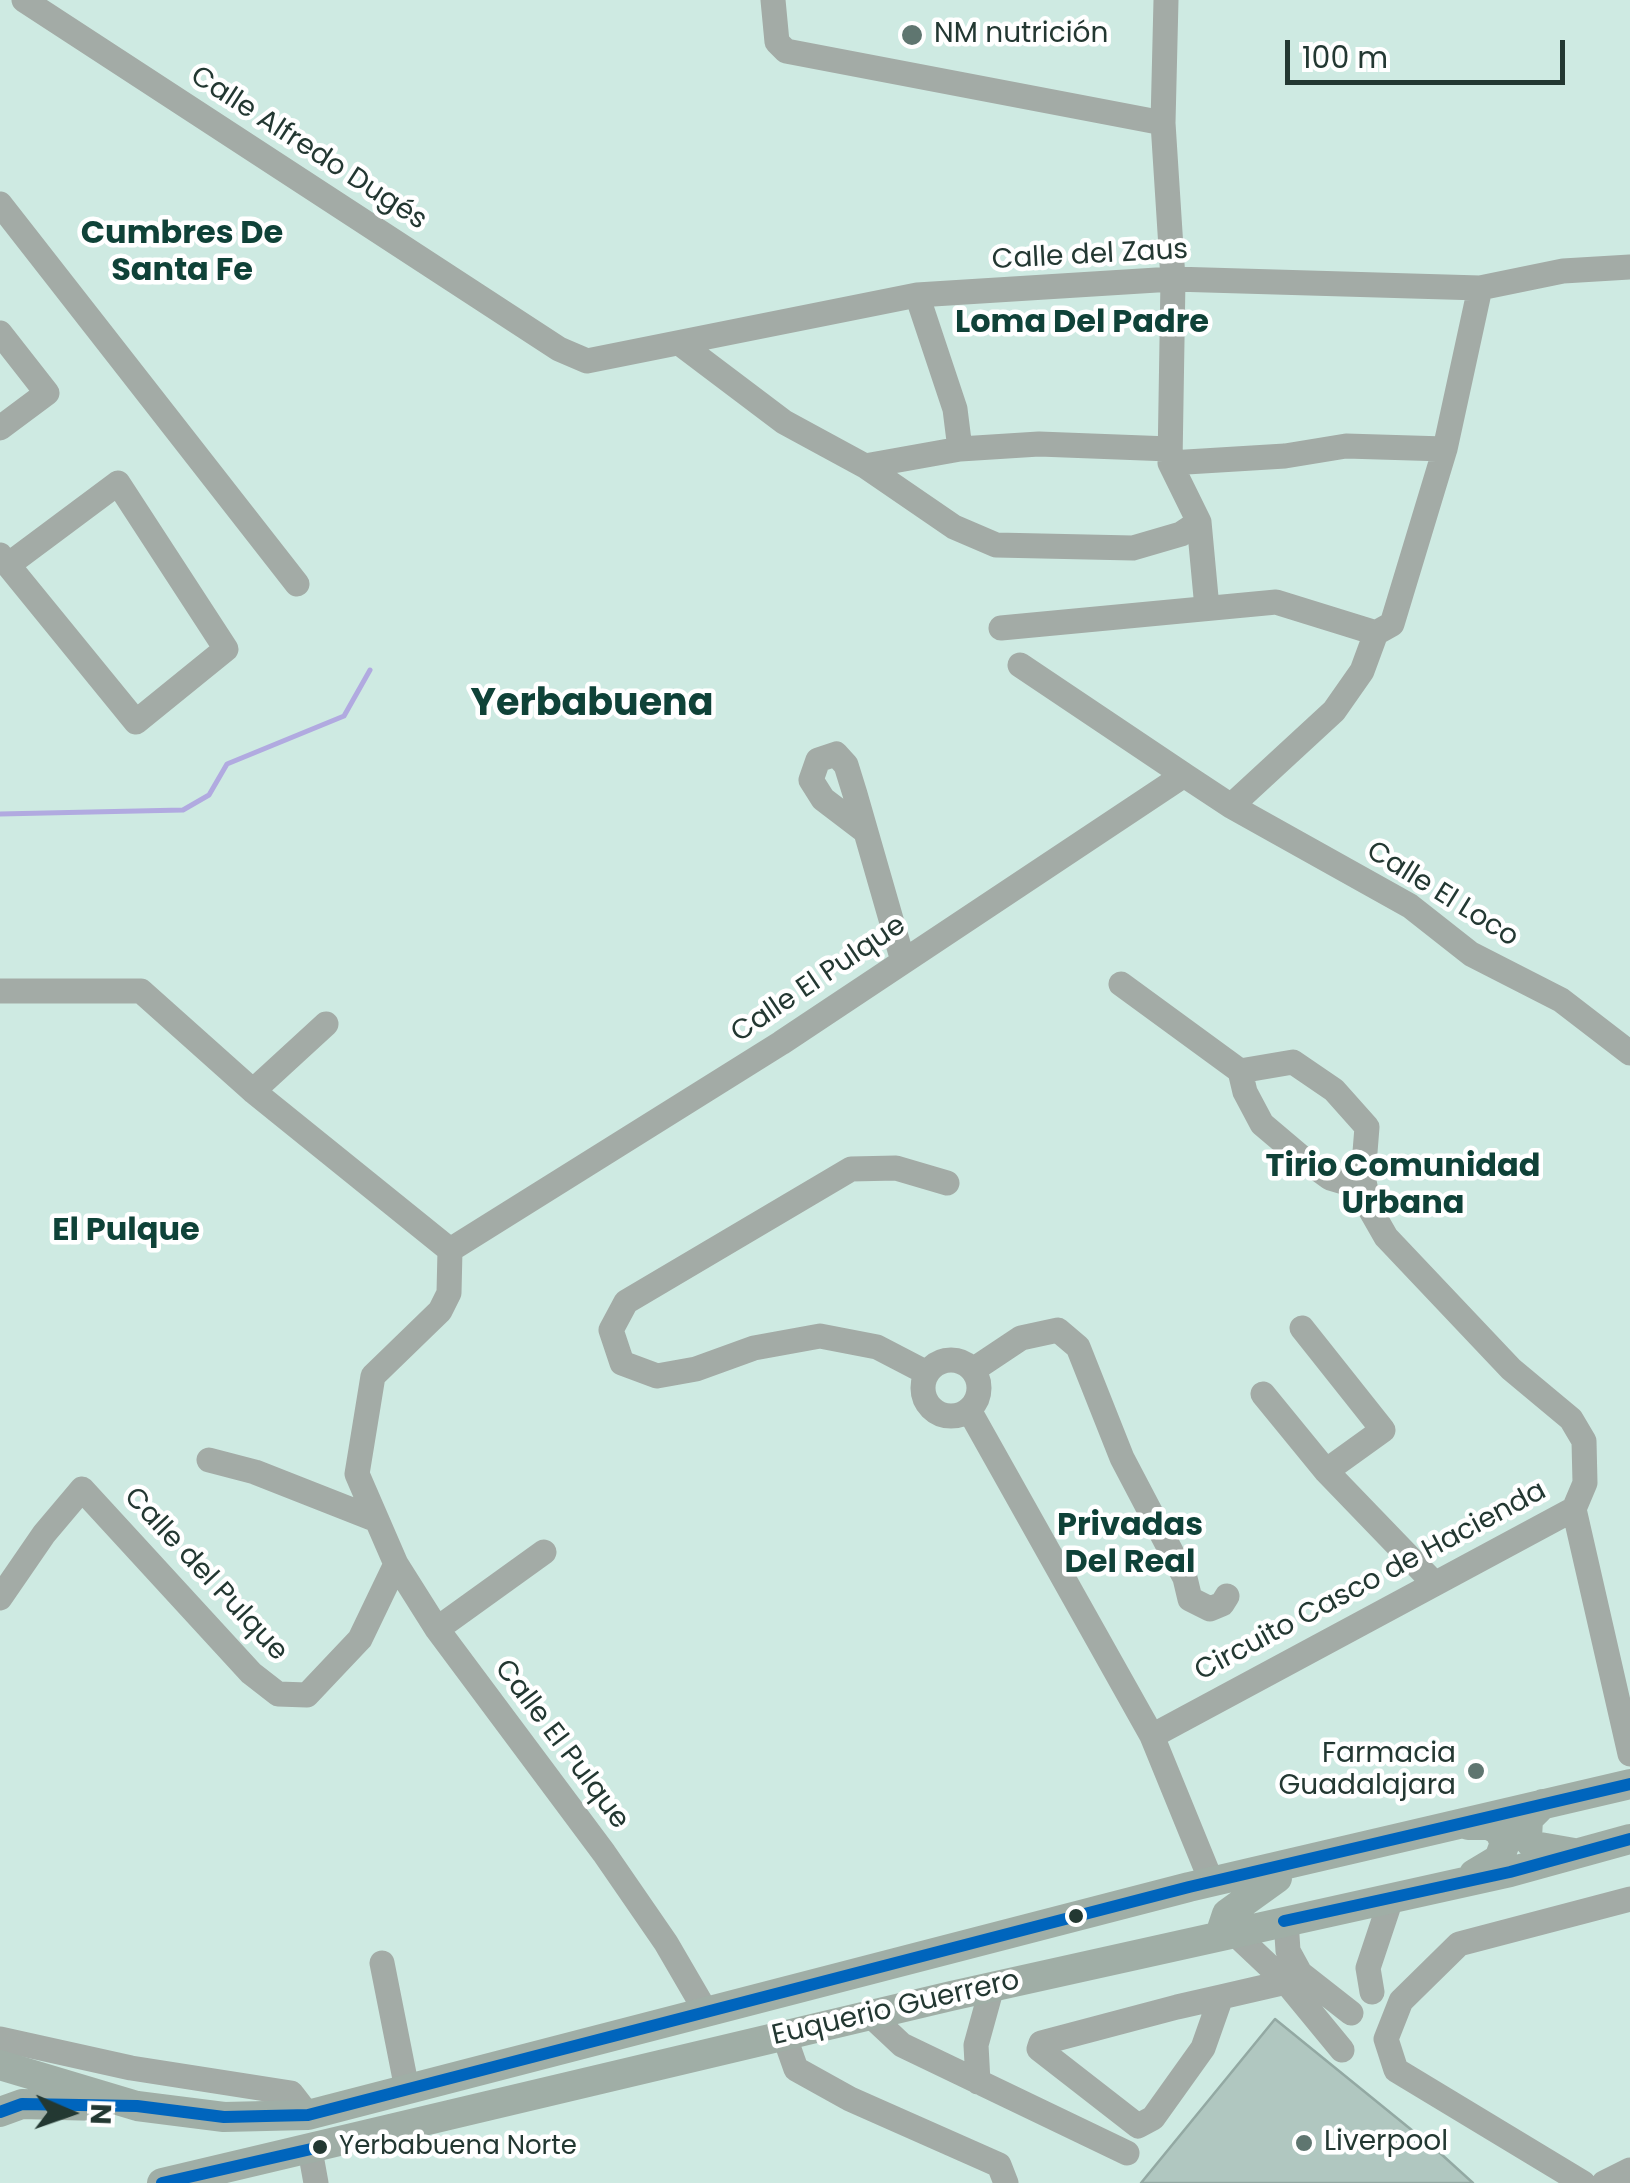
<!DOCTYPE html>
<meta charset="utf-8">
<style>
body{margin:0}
#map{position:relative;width:1630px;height:2183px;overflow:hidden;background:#ceeae2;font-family:Poppins,sans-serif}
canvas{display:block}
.north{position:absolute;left:20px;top:2063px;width:100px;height:100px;-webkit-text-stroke:8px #fff;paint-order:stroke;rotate:92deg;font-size:28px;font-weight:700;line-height:40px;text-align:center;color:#233832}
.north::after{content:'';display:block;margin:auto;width:35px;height:45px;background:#233832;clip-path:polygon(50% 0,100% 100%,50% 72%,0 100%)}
.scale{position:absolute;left:1285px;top:40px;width:280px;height:45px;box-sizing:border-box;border:5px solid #233832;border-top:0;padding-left:12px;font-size:30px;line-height:35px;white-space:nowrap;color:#233832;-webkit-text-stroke:8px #fff;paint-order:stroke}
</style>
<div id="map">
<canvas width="1630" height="2183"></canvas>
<div class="north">N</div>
<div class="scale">100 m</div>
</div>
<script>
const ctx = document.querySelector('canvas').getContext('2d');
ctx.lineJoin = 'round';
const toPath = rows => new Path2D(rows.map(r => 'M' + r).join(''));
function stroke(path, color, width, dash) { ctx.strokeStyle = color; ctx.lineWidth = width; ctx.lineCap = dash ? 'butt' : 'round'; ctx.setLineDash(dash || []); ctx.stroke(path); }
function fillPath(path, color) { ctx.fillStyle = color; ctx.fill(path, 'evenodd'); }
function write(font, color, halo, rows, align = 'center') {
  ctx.font = font + ' Poppins,sans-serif'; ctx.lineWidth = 9; ctx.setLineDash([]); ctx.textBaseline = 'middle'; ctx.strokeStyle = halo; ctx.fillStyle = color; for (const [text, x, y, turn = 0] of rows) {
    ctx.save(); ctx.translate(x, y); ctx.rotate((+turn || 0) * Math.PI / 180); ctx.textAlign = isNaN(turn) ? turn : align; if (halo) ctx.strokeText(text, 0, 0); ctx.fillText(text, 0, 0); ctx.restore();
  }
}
stroke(toPath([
 [0,814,183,810,209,795,227,764,344,716,370,670]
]), '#b1aae0', 5);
const building = toPath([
 [1275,2019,1440,2153,1473,2183,1141,2183,1275,2019]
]);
fillPath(building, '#b0c7c0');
stroke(building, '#93a9a3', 2.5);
stroke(toPath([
 [24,0,559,349,587,361,917,295,1173,279,1480,288,1563,271,1630,267],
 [773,0,777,42,786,51,1163,123],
 [1166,0,1163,123,1173,279,1170,463,1199,522,1207,608],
 [0,204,297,584],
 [917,295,955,409,960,449],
 [0,333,47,393,0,428],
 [682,345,784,422,865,466,954,527,996,545,1133,548,1181,534,1199,522],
 [1170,463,1285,456,1346,446,1445,449],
 [865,466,960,449,1039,444,1170,449],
 [0,555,8,565,136,722,226,649,118,483,8,565],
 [1001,628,1276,602,1376,633],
 [1020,665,1184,775],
 [1231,806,1334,711,1362,671,1376,633,1392,624,1445,449,1480,288],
 [865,831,823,799,811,780,818,760,836,754,846,765,855,794,903,961],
 [1121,984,1240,1071],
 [0,991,141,991,253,1091,450,1250],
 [1240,1071,1245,1092,1262,1124,1301,1157,1330,1178,1347,1183,1363,1177],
 [253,1091,326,1024],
 [1302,1328,1383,1430,1326,1471],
 '923 1388a28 28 0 1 1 56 0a28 28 0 1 1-56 0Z',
 [973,1370,1021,1338,1058,1330,1078,1347,1122,1458,1185,1578,1190,1599,1210,1609,1222,1604,1227,1596],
 [927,1373,877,1347,820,1336,754,1348,696,1369,657,1376,622,1363,611,1330,626,1302,851,1169,896,1168,947,1183],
 [1263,1394,1326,1471,1434,1583],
 [969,1410,1152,1736,1212,1883],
 [209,1460,255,1472,377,1520],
 [1574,1509,1630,1754],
 [0,1598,44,1534,82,1489,251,1673,278,1694,307,1695,360,1639,396,1564],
 [437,1629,544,1552],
 [1152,1736,1574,1509,1585,1483,1584,1441,1571,1419,1511,1369,1386,1237,1370,1209,1363,1177,1367,1127,1334,1090,1293,1062,1240,1071],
 [1286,1920,1288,1951,1300,1973,1351,2013],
 [1233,1932,1286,1982,1342,2050],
 [382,1963,407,2089],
 [1372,1992,1368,1968,1391,1899],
 [1221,1997,1203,2048,1153,2118,1138,2126,1039,2049,1041,2043,1177,2007,1221,1997,1286,1982],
 [705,2010,666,1943,604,1853,437,1629,396,1564,357,1474,373,1376,440,1311,449,1293,450,1250,781,1043,1184,775,1231,806,1410,906,1471,954,1561,1000,1630,1053],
 [870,2015,902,2045,1127,2153],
 [784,2035,796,2069,850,2099,999,2165,1006,2183],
 [0,2039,131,2068,291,2093,308,2115],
 [978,2082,976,2045,992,1987],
 [310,2150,316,2183],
 [1583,2183,1396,2070,1386,2039,1401,2001,1459,1944,1630,1899],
 [1604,2183,1630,2170]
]), '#a3aba6', 25);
stroke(toPath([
 [1543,1804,1528,1819,1527,1838,1534,1846,1574,1853],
 [1468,1825,1489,1825,1499,1830,1505,1843,1499,1859,1474,1874],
 [1220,1935,1227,1914,1277,1878],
 [0,2065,137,2106,224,2117,308,2115,1189,1887,1630,1784],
 [0,2112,22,2104,99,2106],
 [162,2183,951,1996,1510,1872,1630,1839]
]), '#a0aea6', 30);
stroke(toPath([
 [1284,1921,1510,1872,1630,1839],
 [0,2112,22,2104,137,2106,224,2117,308,2115,1189,1887,1630,1784],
 [162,2183,320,2147]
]), '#0065bd', 12);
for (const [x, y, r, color] of [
 [912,35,12,"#5f7670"],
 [1476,1771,10,"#5f7670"],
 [1076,1916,9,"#233832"],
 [1304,2143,10,"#5f7670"],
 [320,2147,9,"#233832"]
]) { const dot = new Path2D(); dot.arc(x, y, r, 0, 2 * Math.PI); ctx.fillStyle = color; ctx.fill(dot); stroke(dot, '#fff', 4); }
write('26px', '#233832', '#fff', [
 ["Yerbabuena Norte",339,2147]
], 'left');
write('28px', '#233832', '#fff', [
 ["NM nutrición",934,35],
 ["Farmacia",1456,1755,"right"],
 ["Guadalajara",1456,1787,"right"],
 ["Liverpool",1324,2143]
], 'left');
write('28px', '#233832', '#fff', [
 ["Calle Alfredo Dugés",308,149,33],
 ["Calle del Zaus",1090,256,-3],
 ["Calle El Loco",1442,895,32],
 ["Calle El Pulque",819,980,-34],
 ["Calle del Pulque",205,1575,47],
 ["Circuito Casco de Hacienda",1371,1582,-28],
 ["Calle El Pulque",561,1745,53],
 ["Euquerio Guerrero",896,2009,-13]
]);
write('bold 32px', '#0f4238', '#fff', [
 ["Cumbres De",182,235],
 ["Santa Fe",182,272],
 ["Loma Del Padre",1082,324],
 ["Tirio Comunidad",1403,1168],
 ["Urbana",1403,1205],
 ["El Pulque",126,1232],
 ["Privadas",1130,1527],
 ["Del Real",1130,1564]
]);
write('bold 38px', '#0f4238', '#fff', [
 ["Yerbabuena",592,705]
]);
</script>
